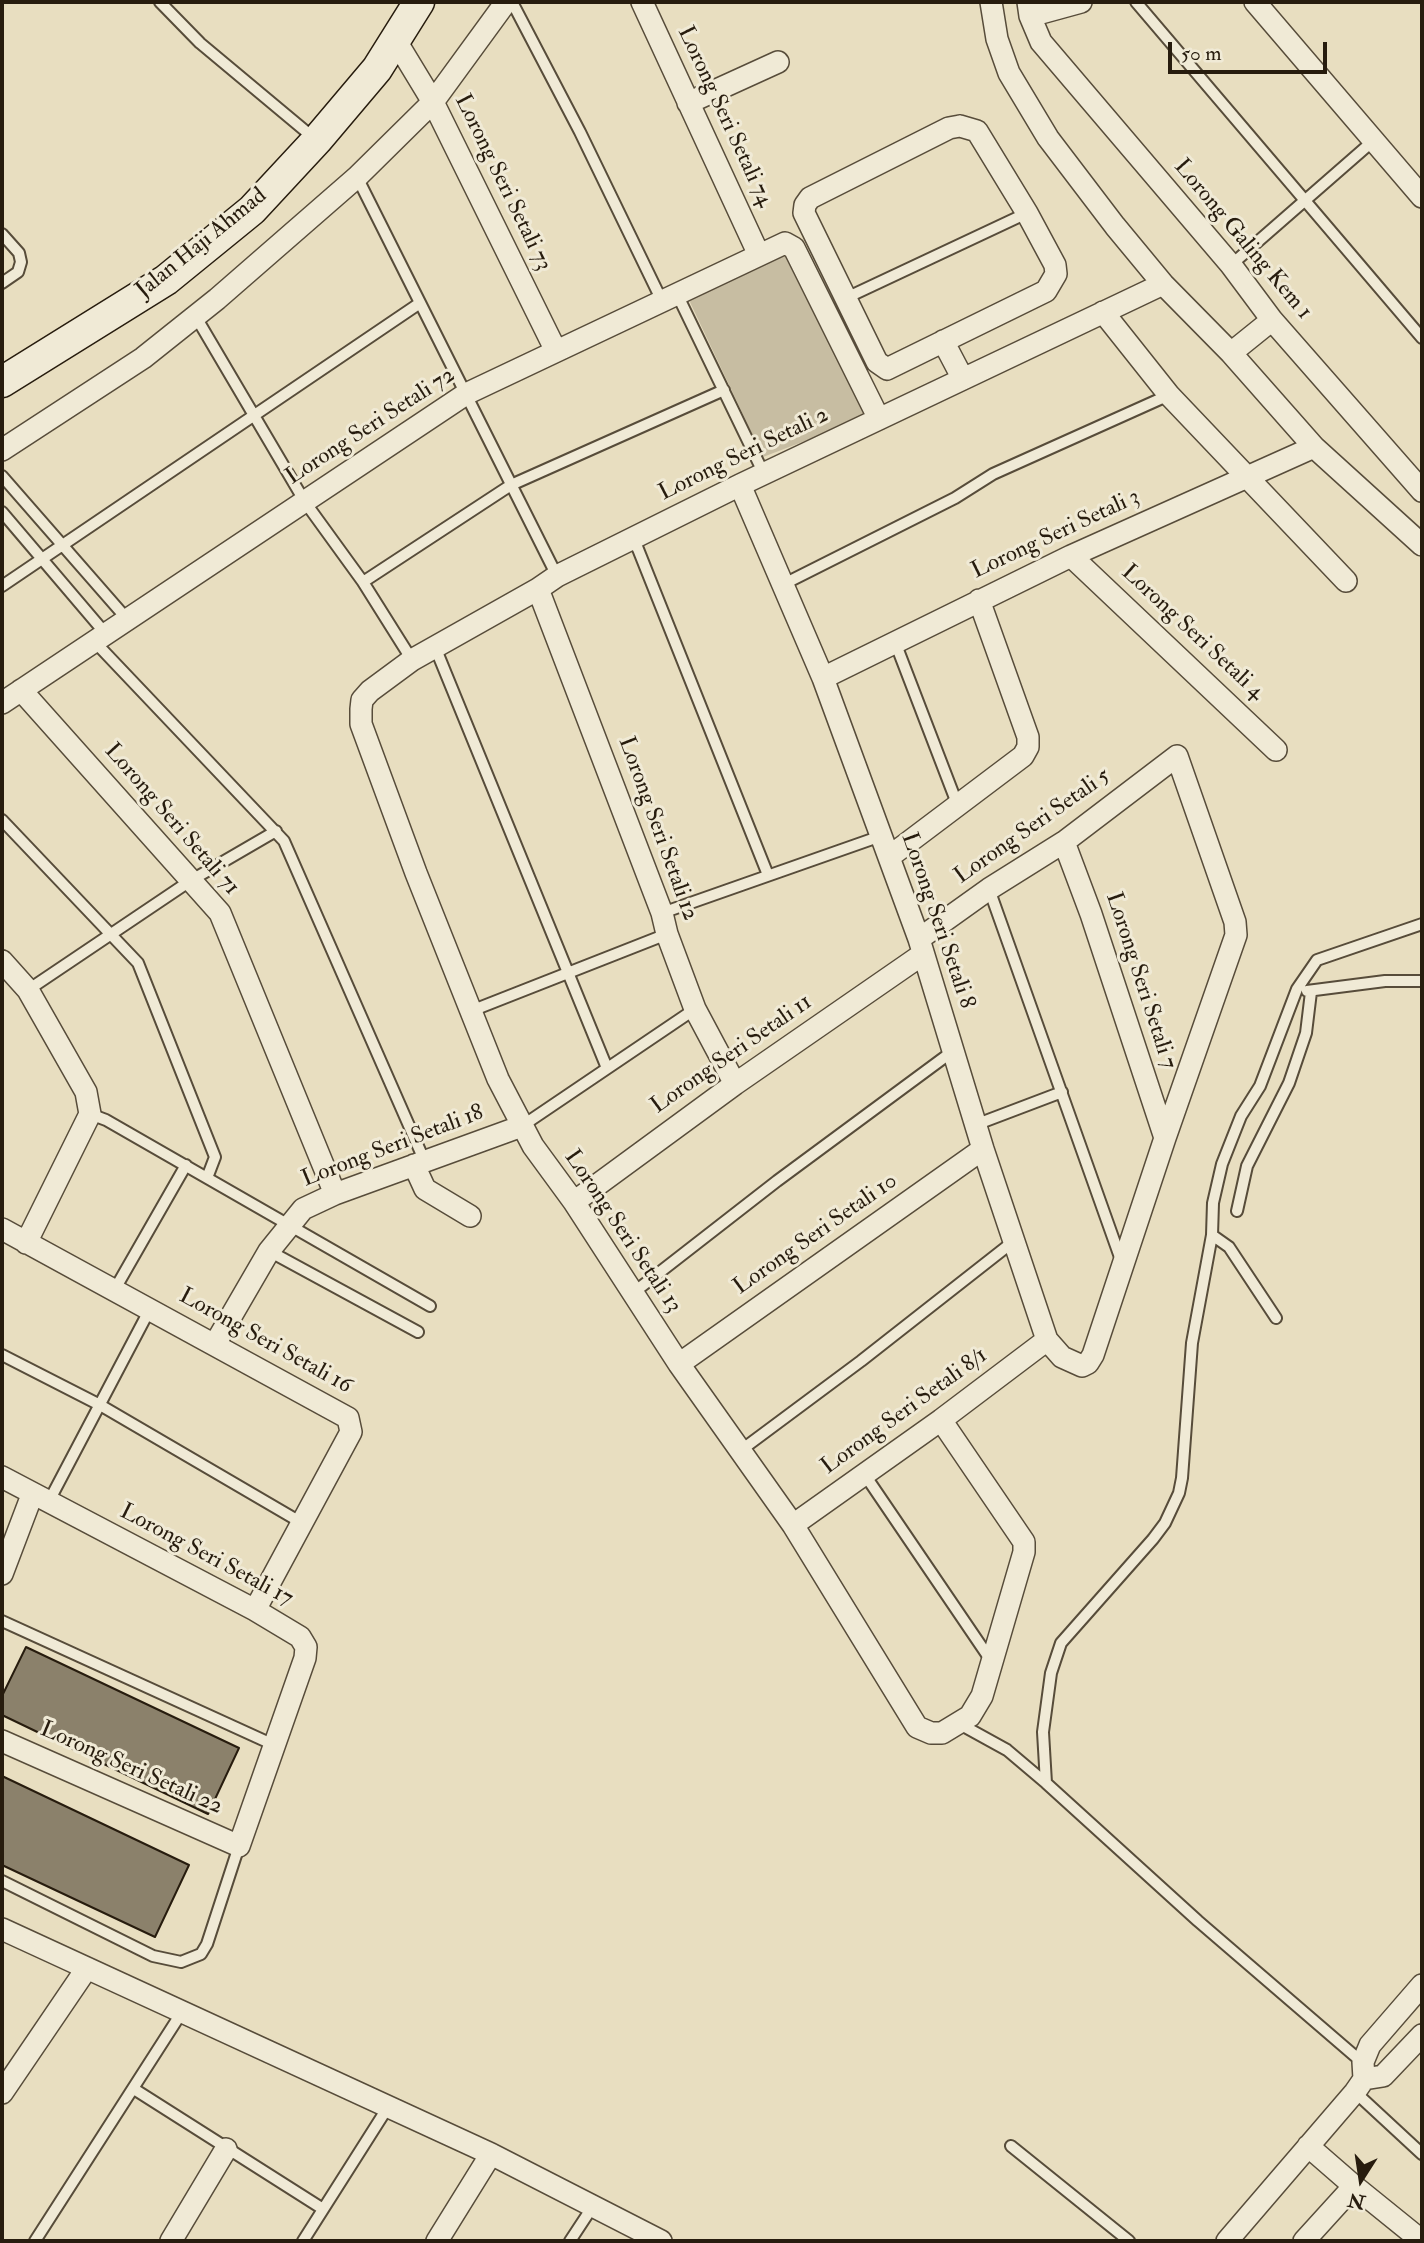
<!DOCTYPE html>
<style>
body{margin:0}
#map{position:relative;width:1424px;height:2243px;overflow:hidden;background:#e8dec0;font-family:"IM FELL Double Pica",serif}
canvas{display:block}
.frame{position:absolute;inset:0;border:4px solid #271c0e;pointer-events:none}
.north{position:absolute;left:1326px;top:2145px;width:70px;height:70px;-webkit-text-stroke:5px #f0ead6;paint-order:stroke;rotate:192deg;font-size:19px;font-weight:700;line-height:28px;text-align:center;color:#271c0e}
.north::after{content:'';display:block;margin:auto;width:24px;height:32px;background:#271c0e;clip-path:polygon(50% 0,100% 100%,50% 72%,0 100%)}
.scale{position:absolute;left:1168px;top:42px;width:159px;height:32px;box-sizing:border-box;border:4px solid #271c0e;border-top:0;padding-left:9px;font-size:21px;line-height:24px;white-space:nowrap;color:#271c0e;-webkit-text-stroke:5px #f0ead6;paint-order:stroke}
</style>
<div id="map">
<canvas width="1424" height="2243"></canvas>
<div class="frame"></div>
<div class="north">N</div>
<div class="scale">50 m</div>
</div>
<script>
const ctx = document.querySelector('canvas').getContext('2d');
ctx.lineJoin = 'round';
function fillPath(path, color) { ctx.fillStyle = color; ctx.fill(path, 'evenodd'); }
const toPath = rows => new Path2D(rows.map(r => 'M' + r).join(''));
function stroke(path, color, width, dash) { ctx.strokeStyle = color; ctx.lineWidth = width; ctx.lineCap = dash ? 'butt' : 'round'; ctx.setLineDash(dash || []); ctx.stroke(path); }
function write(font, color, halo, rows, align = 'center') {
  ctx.font = font + ' "IM FELL Double Pica",serif'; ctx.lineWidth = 6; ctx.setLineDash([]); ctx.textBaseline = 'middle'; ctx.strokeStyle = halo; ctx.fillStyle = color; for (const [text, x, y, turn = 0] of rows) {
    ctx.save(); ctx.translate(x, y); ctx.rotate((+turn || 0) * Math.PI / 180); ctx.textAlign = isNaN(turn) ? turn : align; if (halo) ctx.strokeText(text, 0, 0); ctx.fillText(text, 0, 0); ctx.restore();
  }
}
fillPath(toPath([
 [788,251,878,413,763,457,689,300]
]), '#c7bda2');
const building = toPath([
 [26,1647,239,1748,208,1814,2,1715,2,1696,26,1647],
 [2,1776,189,1865,155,1937,2,1865,2,1776]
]);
fillPath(building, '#8b816b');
stroke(building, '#271c0e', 2);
const lane = toPath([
 [160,2,200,43,315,139],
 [512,2,580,132,662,301],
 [1136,2,1422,338],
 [357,177,557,576],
 [2,234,19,253,21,262,18,272,2,283],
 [1231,265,1373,141],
 [677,294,764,474],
 [846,298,1027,213],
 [196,317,305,502,363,582,412,660],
 [2,476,127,619],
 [2,512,105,633],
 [632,538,638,549,768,875],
 [363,582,511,485,724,390],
 [782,585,955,498,993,474,1169,395],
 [2,586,420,303],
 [94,641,284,841,425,1162],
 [895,642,958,806],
 [435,647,607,1068],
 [2,820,138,963,215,1157,207,1178],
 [989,889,1121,1260],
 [662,913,881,836],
 [28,990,190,881,276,831],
 [1307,991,1385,981,1422,981],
 [471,1011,667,934],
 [90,1114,106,1120,430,1306],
 [975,1125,1062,1092],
 [522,1126,695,1009],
 [1237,1211,1247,1166,1289,1083,1306,1033,1311,992],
 [1212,1235,1229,1247,1276,1318],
 [269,1251,418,1332],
 [115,1289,186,1165],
 [633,1293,777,1181,953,1051],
 [2,1355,100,1405,302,1523],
 [740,1451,861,1361,1014,1241],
 [865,1475,992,1662],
 [48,1503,150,1309],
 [2,1621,274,1745],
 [958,1723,1007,1750,1046,1783,1198,1921,1363,2063],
 [1046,1783,1043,1732,1051,1673,1061,1643,1153,1539,1165,1523,1179,1493,1182,1478,1192,1343,1212,1235,1213,1203,1222,1164,1241,1116,1260,1086,1297,989,1317,960,1422,924],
 [2,1881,153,1956,181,1962,201,1954,207,1944,239,1846],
 [134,2089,323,2209],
 [1355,2092,1422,2154],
 [1011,2146,1129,2241],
 [35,2241,182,2012],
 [303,2241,388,2107],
 [570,2241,593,2206]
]);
const street = toPath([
 [642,2,759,255],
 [991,2,997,39,1009,73,1048,138,1115,226,1163,284,1231,353,1314,447,1422,545],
 [1028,2,1030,16,1041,42,1231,265,1272,320,1422,491],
 [1255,2,1422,197],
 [1030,16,1081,2],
 [396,41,433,102,556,351],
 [688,103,778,62],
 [960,126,977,131,1027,213,1055,265,1056,274,1046,291,887,369,877,362,804,213,805,205,810,198,949,128,960,126],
 [1103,312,1169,395,1346,581],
 [943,341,963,379],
 [1231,353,1272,320],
 [2,450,143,358,217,299,357,177,433,102,506,2],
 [740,485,823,678,919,939,983,1149,1047,1340,1062,1357,1082,1366,1088,1363,1093,1355,1165,1138,1236,935,1235,922,1177,756,1064,842,989,889,919,939],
 [1071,556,1276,750],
 [538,589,662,913,667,934,695,1009,735,1084],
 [823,678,1071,556,1314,447],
 [21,690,220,913,335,1194],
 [2,703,466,394,785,243,794,248,879,419],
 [1064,842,1091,914,1165,1138],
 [889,857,1023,756,1028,747,1028,737,979,600],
 [2,961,28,990,86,1092,90,1114,26,1243],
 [414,1165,425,1189,470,1216],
 [574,1202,735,1084,923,954],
 [2,1229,348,1418,351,1432,255,1610],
 [215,1344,269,1251,303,1209,335,1194,522,1126],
 [679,1364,983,1149],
 [941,1420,1024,1542,1024,1552,982,1696,970,1716,942,1733,931,1733,917,1727,793,1525,679,1364,574,1202,533,1146,498,1079,416,873,361,724,361,709,362,700,370,691,412,660,538,589,557,576,740,485,1163,284],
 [2,1477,255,1610,300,1637,306,1647,305,1658,239,1846,2,1741],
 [793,1525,941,1420,1047,1340],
 [2,1574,32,1495],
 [2,1929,491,2154,661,2241],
 [1364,2079,1383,2076,1422,2035],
 [2,2093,87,1968],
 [1354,2186,1422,2241],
 [171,2241,226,2149],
 [437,2241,491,2154],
 [1227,2241,1355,2092,1364,2079,1363,2062,1370,2045,1422,1985],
 [1304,2241,1354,2186,1308,2146]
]);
const secondary = toPath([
 [2,382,166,280,252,210,317,140,377,69,419,2]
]);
stroke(lane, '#574c3a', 14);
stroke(street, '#574c3a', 24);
stroke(secondary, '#271c0e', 33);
stroke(lane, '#f0ead6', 10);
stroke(street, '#f0ead6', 21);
stroke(secondary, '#f0ead6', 30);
write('23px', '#271c0e', '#f0ead6', [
 ["Lorong Seri Setali 74",724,117,65],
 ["Lorong Seri Setali 73",502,183,64],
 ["Lorong Galing Kem 1",1242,240,50],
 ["Jalan Haji Ahmad",202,244,-39],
 ["Lorong Seri Setali 72",371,427,-33],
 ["Lorong Seri Setali 2",744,455,-26],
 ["Lorong Seri Setali 3",1056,535,-25],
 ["Lorong Seri Setali 4",1192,633,43],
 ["Lorong Seri Setali 71",171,820,49],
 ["Lorong Seri Setali 5",1033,827,-35],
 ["Lorong Seri Setali 12",657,829,70],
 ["Lorong Seri Setali 8",937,921,71],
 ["Lorong Seri Setali 7",1140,981,72],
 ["Lorong Seri Setali 11",732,1055,-35],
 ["Lorong Seri Setali 18",393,1147,-21],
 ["Lorong Seri Setali 13",622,1232,56],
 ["Lorong Seri Setali 10",816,1235,-35],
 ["Lorong Seri Setali 16",265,1342,29],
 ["Lorong Seri Setali 8/1",905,1412,-36],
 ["Lorong Seri Setali 17",206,1556,28],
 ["Lorong Seri Setali 22",131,1769,24]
]);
</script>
